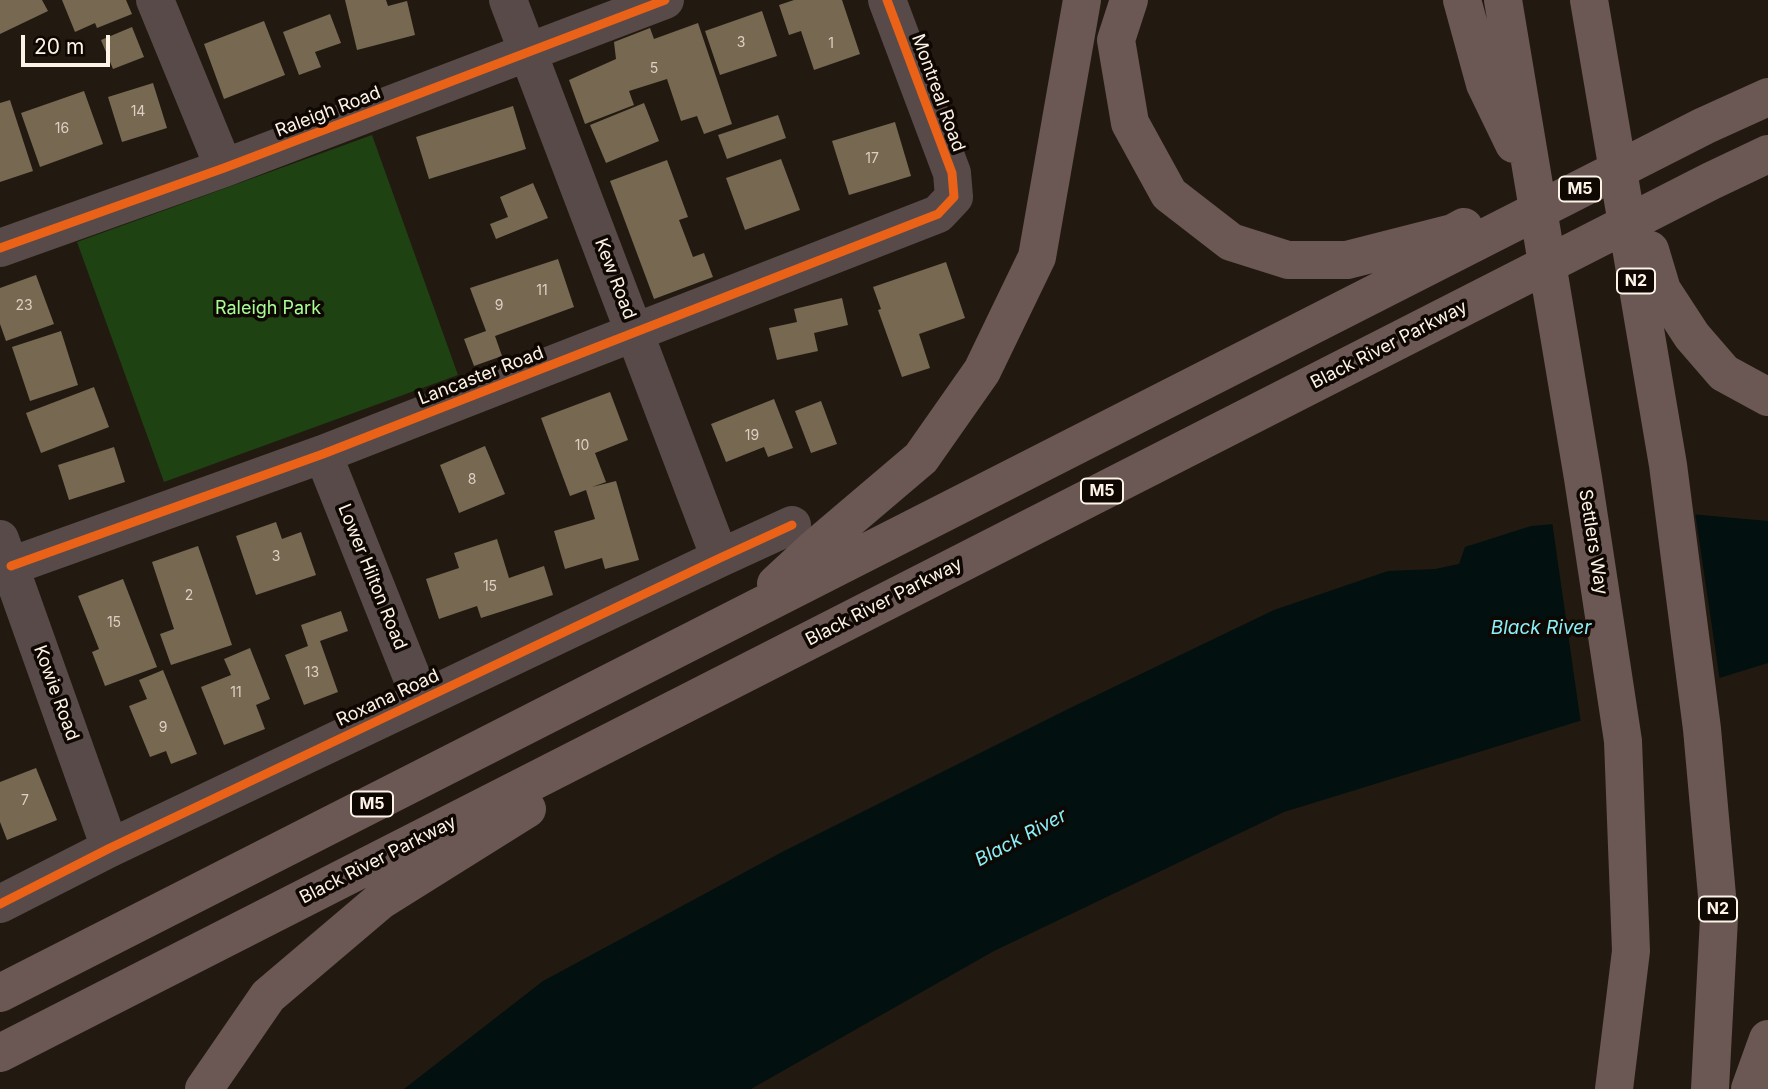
<!DOCTYPE html>
<style>
body{margin:0}
#map{position:relative;width:1768px;height:1089px;overflow:hidden;background:#221a10;font-family:Inter,sans-serif}
canvas{display:block}
.scale{position:absolute;left:21px;top:35px;width:89px;height:32px;box-sizing:border-box;border:4px solid #fdf3e7;border-top:0;padding-left:9px;font-size:21px;line-height:24px;white-space:nowrap;color:#fdf3e7;-webkit-text-stroke:5px #0e0702;paint-order:stroke}
</style>
<div id="map">
<canvas width="1768" height="1089"></canvas>
<div class="scale">20 m</div>
</div>
<script>
const ctx = document.querySelector('canvas').getContext('2d');
ctx.lineJoin = 'round';
function fillPath(path, color) { ctx.fillStyle = color; ctx.fill(path, 'evenodd'); }
const toPath = rows => new Path2D(rows.map(r => 'M' + r).join(''));
function stroke(path, color, width, dash) { ctx.strokeStyle = color; ctx.lineWidth = width; ctx.lineCap = dash ? 'butt' : 'round'; ctx.setLineDash(dash || []); ctx.stroke(path); }
function write(font, color, halo, rows, align = 'center') {
  ctx.font = font + ' Inter,sans-serif'; ctx.lineWidth = 7; ctx.setLineDash([]); ctx.textBaseline = 'middle'; ctx.strokeStyle = halo; ctx.fillStyle = color; for (const [text, x, y, turn = 0] of rows) {
    ctx.save(); ctx.translate(x, y); ctx.rotate((+turn || 0) * Math.PI / 180); ctx.textAlign = isNaN(turn) ? turn : align; if (halo) ctx.strokeText(text, 0, 0); ctx.fillText(text, 0, 0); ctx.restore();
  }
}
fillPath(toPath([
 [372,135,458,375,164,482,77,242]
]), '#1e4212');
fillPath(toPath([
 [1679,513,1768,521,1768,663,1284,812,994,951,751,1089,404,1089,543,981,784,851,1070,708,1274,610,1388,571,1435,569,1459,564,1465,547,1531,526]
]), '#031010');
fillPath(toPath([
 [1679,510,1695,512,1720,681,1581,724,1552,521]
]), '#221a10');
fillPath(toPath([
 [0,0,42,0,48,11,0,34],
 [62,0,126,0,132,14,97,28,95,23,75,32],
 [345,0,386,0,388,6,407,1,415,35,357,50],
 [794,0,842,0,860,54,814,70,801,31,789,35,779,5],
 [762,11,777,56,720,75,705,31],
 [330,14,341,43,315,52,321,67,299,75,283,32],
 [264,21,285,75,224,99,204,44],
 [698,23,732,124,704,134,697,116,681,121,667,79,629,91,634,105,585,124,569,80,616,59,614,42,650,28,654,39],
 [132,27,144,57,113,69,101,40],
 [153,83,167,128,122,142,108,97],
 [84,91,103,144,40,167,21,113],
 [10,100,33,171,0,182,0,103],
 [644,103,659,141,606,163,590,125],
 [513,106,526,149,429,179,416,137],
 [778,115,786,138,727,159,718,135],
 [895,122,911,176,849,195,832,141],
 [781,159,800,210,745,230,726,178],
 [667,160,688,217,679,220,693,257,704,253,713,277,654,299,610,181],
 [533,183,548,218,496,239,490,224,508,217,500,197],
 [558,259,574,307,495,336,502,356,474,366,464,339,486,331,470,288],
 [946,262,965,318,919,334,930,368,902,377,878,310,881,309,873,287],
 [36,275,54,324,6,341,0,324,0,288],
 [842,298,848,325,814,333,818,351,777,360,769,328,797,322,794,309],
 [61,331,78,385,30,401,12,347],
 [94,387,109,427,41,453,26,413],
 [610,392,628,440,595,453,606,482,592,487,616,481,639,560,605,569,602,558,565,569,554,531,595,519,586,490,570,496,541,418],
 [774,399,793,448,768,457,764,447,726,462,711,424],
 [821,401,837,444,811,453,795,411],
 [485,446,505,494,459,513,440,465],
 [114,447,125,482,69,500,58,465],
 [276,522,282,539,301,532,316,575,256,595,236,536],
 [497,539,509,578,544,566,553,595,481,618,477,606,439,619,426,579,459,568,454,553],
 [198,546,232,645,171,665,160,634,174,629,152,562],
 [123,579,157,667,105,686,92,652,99,649,78,596],
 [341,611,348,631,320,641,338,692,304,705,285,655,308,646,301,625],
 [250,648,270,699,256,705,265,729,224,745,201,687,231,675,224,659],
 [163,670,197,754,171,764,166,751,150,757,129,706,147,699,139,680],
 [36,768,57,820,7,840,0,822,0,782]
]), '#776852');
stroke(toPath([
 [155,0,224,168],
 [508,0,720,558],
 [0,248,224,168,665,0],
 [323,454,421,700],
 [0,539,110,848],
 [11,566,323,454,938,214,954,197,952,173,887,0],
 [0,904,110,848,720,558,792,525]
]), '#584a48', 38);
stroke(toPath([
 [1129,0,1116,40,1130,123,1169,194,1231,242,1288,260,1347,260,1453,233,1464,227],
 [1462,0,1485,84,1514,144],
 [1503,0,1583,478,1623,741,1631,951,1614,1089],
 [1589,0,1668,465,1702,729,1719,918,1710,1089],
 [1650,250,1662,290,1692,336,1724,373,1768,397],
 [776,584,815,548,921,458,982,371,1037,257,1082,0],
 [0,993,1704,126,1768,97],
 [0,1053,1711,181,1768,154],
 [204,1089,268,996,380,901,527,809],
 [1750,1089,1768,1039]
]), '#6b5754', 38);
stroke(toPath([
 [0,248,224,168,665,0],
 [11,566,323,454,938,214,954,197,952,173,887,0],
 [0,904,110,848,720,558,792,525]
]), '#ea6118', 9);
write('14px', '#dcd0c2', null, [
 ["3",741,43],
 ["1",831,44],
 ["5",654,69],
 ["14",138,112],
 ["16",62,129],
 ["17",872,159],
 ["11",542,291],
 ["23",24,306],
 ["9",499,306],
 ["19",752,436],
 ["10",582,446],
 ["8",472,480],
 ["3",276,557],
 ["15",490,587],
 ["2",189,596],
 ["15",114,623],
 ["13",312,673],
 ["11",236,693],
 ["9",163,728],
 ["7",25,801]
]);
for (const [x, y, w] of [
 [1580,189,42],
 [1636,281,38],
 [1102,491,42],
 [372,804,42],
 [1718,909,38]
]) { const box = new Path2D(); box.roundRect(x - w / 2, y - 12.5, w, 25, 5); ctx.fillStyle = '#0e0702'; ctx.fill(box); stroke(box, '#fdf3e7', 2); }
write('bold 16px', '#fdf3e7', null, [
 ["M5",1580,189],
 ["N2",1636,281],
 ["M5",1102,491],
 ["M5",372,804],
 ["N2",1718,909]
]);
write('18px', '#fdf3e7', '#0e0702', [
 ["Montreal Road",938,93,70],
 ["Raleigh Road",328,112,-21],
 ["Kew Road",615,279,69],
 ["Black River Parkway",1389,345,-27],
 ["Lancaster Road",481,376,-21],
 ["Settlers Way",1593,542,81],
 ["Lower Hilton Road",372,577,68],
 ["Black River Parkway",884,602,-27],
 ["Kowie Road",56,693,70],
 ["Roxana Road",388,698,-25],
 ["Black River Parkway",378,860,-27]
]);
write('18px', '#a8fe95', '#0e0702', [
 ["Raleigh Park",268,309]
]);
write('italic 19px', '#89eff8', '#0e0702', [
 ["Black River",1541,628],
 ["Black River",1021,838,-28]
]);
</script>
